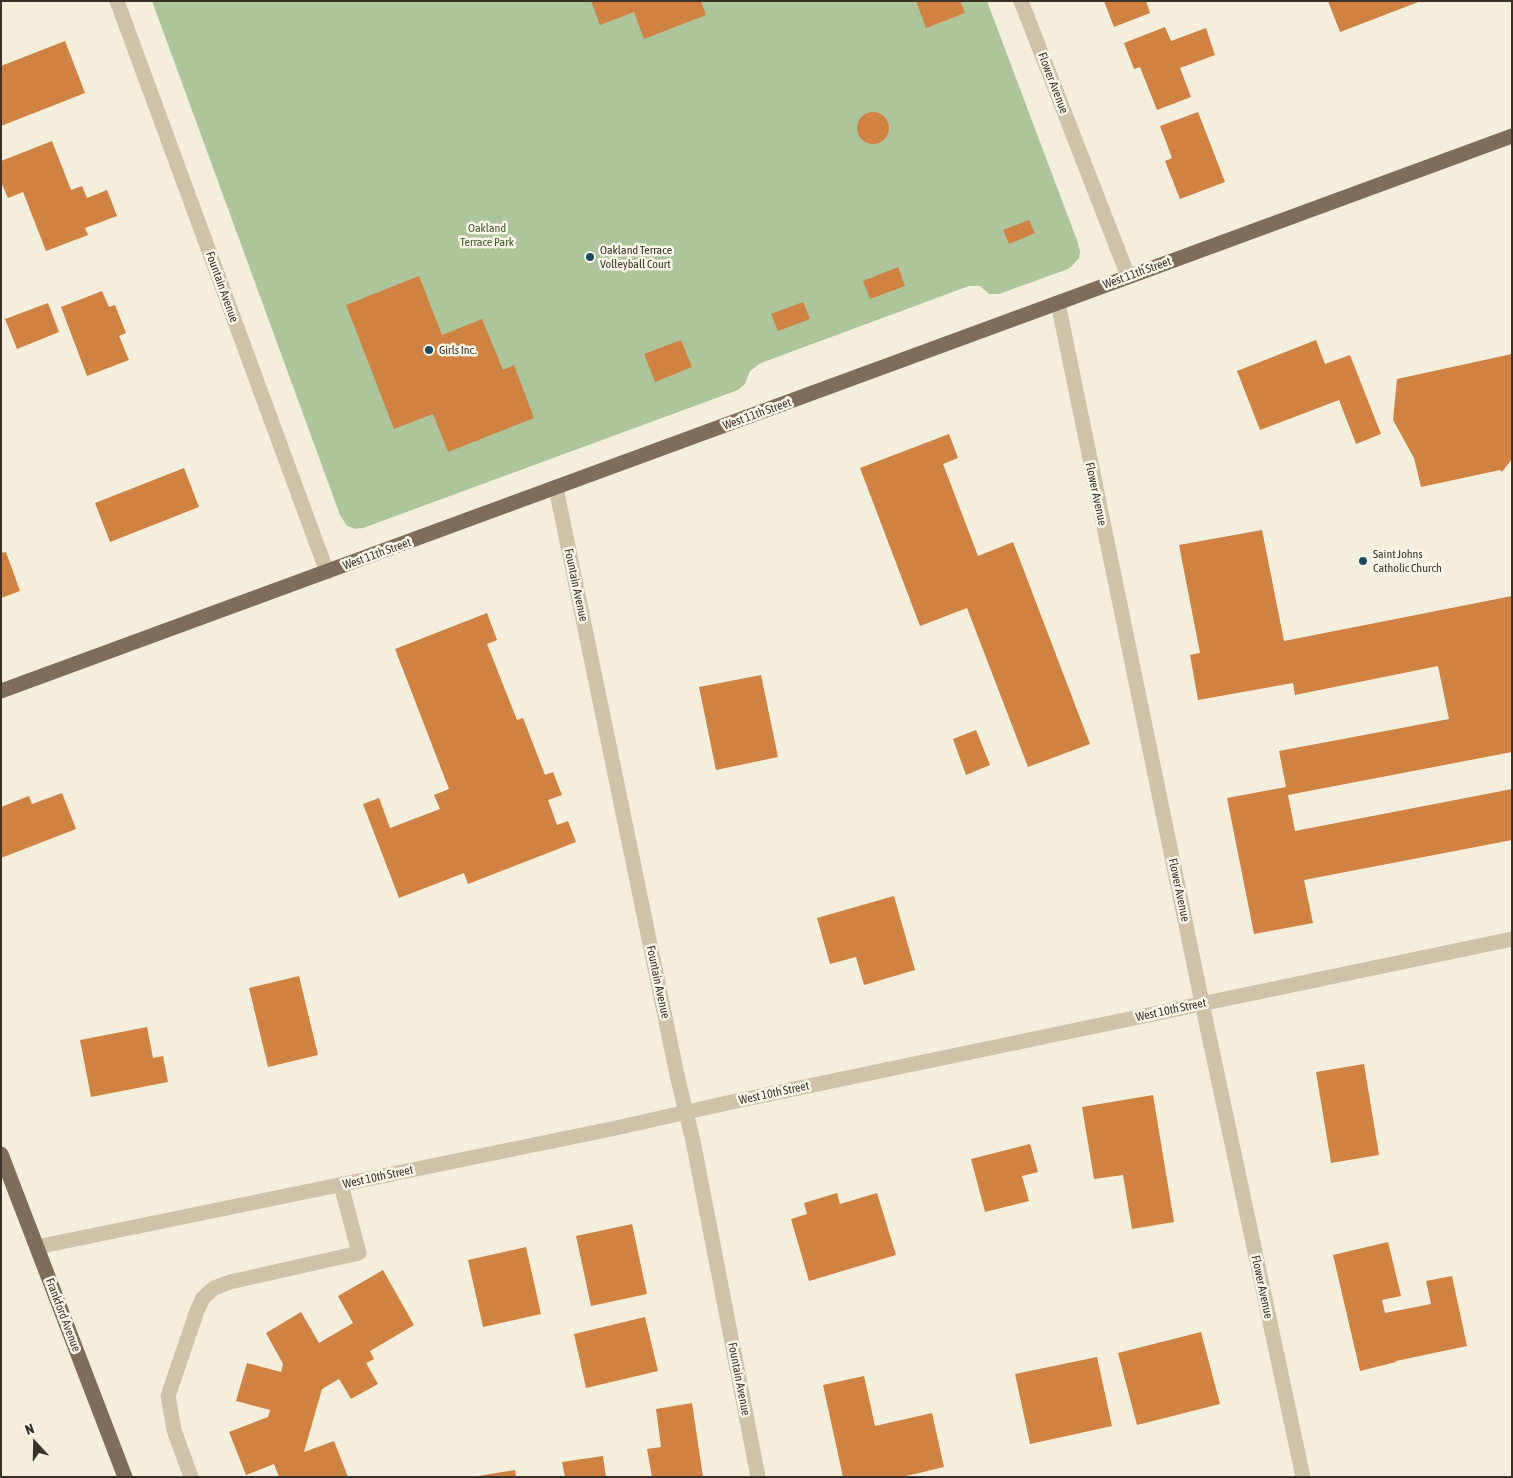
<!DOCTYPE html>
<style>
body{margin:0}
#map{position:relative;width:1513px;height:1478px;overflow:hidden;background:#f4efdd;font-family:"Asap Condensed",sans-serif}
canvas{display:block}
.frame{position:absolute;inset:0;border:2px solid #3a3229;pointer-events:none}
.north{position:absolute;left:10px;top:1418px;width:50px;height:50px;-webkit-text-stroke:4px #fbf7ea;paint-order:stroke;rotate:339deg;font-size:14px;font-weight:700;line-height:20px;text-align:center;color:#3a3229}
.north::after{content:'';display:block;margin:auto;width:18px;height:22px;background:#3a3229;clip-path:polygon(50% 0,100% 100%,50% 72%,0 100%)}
</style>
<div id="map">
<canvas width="1513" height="1478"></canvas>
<div class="frame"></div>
<div class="north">N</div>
</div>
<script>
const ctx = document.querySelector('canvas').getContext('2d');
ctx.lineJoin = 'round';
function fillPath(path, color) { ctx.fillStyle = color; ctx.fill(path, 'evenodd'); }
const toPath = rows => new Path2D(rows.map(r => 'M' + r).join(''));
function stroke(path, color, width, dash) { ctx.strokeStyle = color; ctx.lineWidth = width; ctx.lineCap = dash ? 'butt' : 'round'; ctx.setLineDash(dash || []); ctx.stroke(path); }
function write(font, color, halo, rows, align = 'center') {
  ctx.font = font + ' "Asap Condensed",sans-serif'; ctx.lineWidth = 5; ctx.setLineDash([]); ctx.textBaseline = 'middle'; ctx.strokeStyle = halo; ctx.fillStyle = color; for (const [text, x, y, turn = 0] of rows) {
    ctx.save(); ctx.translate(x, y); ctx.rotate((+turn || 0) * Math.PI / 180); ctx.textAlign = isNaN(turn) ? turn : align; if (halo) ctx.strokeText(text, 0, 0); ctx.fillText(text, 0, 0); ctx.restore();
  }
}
fillPath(toPath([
 [152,1,987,1,1078,243,1080,252,1079,258,1072,266,1068,269,999,294,989,294,980,286,969,286,761,363,750,371,745,384,738,390,363,528,355,529,347,526,340,515]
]), '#aec59c');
fillPath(toPath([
 [591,1,701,1,706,15,644,39,634,12,600,25],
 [916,1,960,1,965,13,926,28],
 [1104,1,1146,1,1150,13,1114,27],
 [1328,1,1421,1,1340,32],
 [1165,27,1171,41,1206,28,1215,55,1180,68,1191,97,1157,110,1140,67,1134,69,1124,43],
 [65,41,85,93,1,126,1,66],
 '857 128a16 16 0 1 1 32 0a16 16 0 1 1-32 0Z',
 [1198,112,1225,182,1180,199,1165,161,1172,158,1160,126],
 [52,141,71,190,82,186,87,198,107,190,117,216,85,228,88,235,46,251,23,192,8,198,1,182,1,161],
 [1029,220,1035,233,1009,244,1003,230],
 [898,267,905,286,870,299,863,281],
 [419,276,442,335,482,319,503,370,514,365,534,418,448,452,433,414,394,429,346,305],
 [102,291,109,307,115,305,126,333,119,336,129,360,87,376,61,307],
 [803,302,810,319,778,331,771,314],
 [48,303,59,332,17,349,5,319],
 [681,340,692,367,655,382,644,354],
 [1316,340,1325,364,1350,355,1381,434,1356,444,1339,400,1260,430,1237,371],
 [1512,354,1512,459,1502,472,1500,470,1421,487,1414,458,1393,420,1397,379],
 [949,434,958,458,943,464,978,556,1013,542,1090,744,1028,767,967,608,920,626,860,468],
 [184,468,199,507,110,542,95,503],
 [1262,530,1284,641,1512,596,1512,752,1288,795,1295,831,1512,789,1512,840,1304,880,1313,923,1254,934,1227,798,1286,787,1279,751,1449,719,1438,666,1295,695,1293,683,1198,700,1190,655,1200,653,1179,545],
 [6,552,20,591,1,598,1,553],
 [487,613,497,640,487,644,517,720,523,718,545,775,553,772,562,795,548,800,557,825,568,821,576,842,468,884,464,873,399,898,363,804,379,798,390,828,440,809,434,795,449,789,395,649],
 [761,675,778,757,716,770,699,687],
 [976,730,990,765,966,775,953,739],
 [62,793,76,829,1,858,1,807,29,796,32,804],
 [894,896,915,970,864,985,856,957,830,964,817,918],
 [299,976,318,1055,268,1067,249,988],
 [147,1027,153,1058,163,1056,168,1082,91,1097,80,1040],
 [1364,1064,1379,1155,1331,1163,1316,1072],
 [1153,1095,1174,1222,1132,1229,1123,1175,1094,1179,1082,1107],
 [1030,1144,1038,1172,1022,1176,1029,1201,985,1212,971,1159],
 [837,1193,840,1204,877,1193,896,1255,809,1281,791,1219,807,1214,804,1203],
 [632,1224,647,1294,591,1306,576,1236],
 [1388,1242,1401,1296,1382,1300,1385,1313,1431,1304,1426,1281,1452,1276,1467,1346,1396,1361,1396,1362,1360,1371,1333,1255],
 [526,1247,541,1314,483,1327,468,1260],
 [383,1270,414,1325,370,1351,374,1359,366,1363,378,1384,351,1399,339,1379,322,1389,304,1452,334,1441,348,1477,279,1477,274,1464,246,1475,229,1432,268,1417,270,1410,236,1401,247,1363,281,1372,283,1364,266,1333,301,1312,319,1343,353,1323,338,1296],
 [645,1317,658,1371,586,1388,574,1334],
 [1201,1332,1220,1404,1137,1425,1118,1353],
 [1097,1357,1112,1426,1030,1444,1015,1374],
 [864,1376,875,1426,932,1413,944,1467,902,1477,843,1477,823,1385],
 [692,1403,703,1477,652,1477,647,1449,661,1447,656,1409],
 [603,1456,606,1477,565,1477,562,1462],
 [515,1470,516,1477,478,1477,478,1476]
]), '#cf8241');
stroke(toPath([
 [117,1,327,572],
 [1021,1,1128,276],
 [1058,303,1202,1003,1303,1477],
 [556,488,677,1075,693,1141,758,1477],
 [37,1247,616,1128,727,1103,1512,939],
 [191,1477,174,1430,168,1396,197,1311,203,1298,214,1288,230,1282,359,1253,341,1185]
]), '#cec2a8', 15);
stroke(toPath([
 [1,691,1512,136],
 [1,1154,125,1477]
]), '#7d6d59', 15);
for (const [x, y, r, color] of [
 [590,257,5,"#1a4c5f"],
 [429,350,5,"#1a4c5f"],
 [1363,561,5,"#1a4c5f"]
]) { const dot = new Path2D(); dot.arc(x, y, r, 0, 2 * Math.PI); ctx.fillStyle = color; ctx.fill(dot); stroke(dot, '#fbf7ea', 2); }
write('12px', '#3a3229', '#fbf7ea', [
 ["Flower Avenue",1053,83,69],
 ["West 11th Street",1137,273,-20],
 ["Fountain Avenue",222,287,70],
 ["West 11th Street",757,414,-20],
 ["Flower Avenue",1096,494,78],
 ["West 11th Street",377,554,-20],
 ["Fountain Avenue",576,585,78],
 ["Flower Avenue",1179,890,78],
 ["Fountain Avenue",658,982,78],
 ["West 10th Street",1171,1010,-12],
 ["West 10th Street",774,1093,-12],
 ["West 10th Street",378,1177,-12],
 ["Flower Avenue",1262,1287,78],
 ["Frankford Avenue",63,1315,69],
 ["Fountain Avenue",739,1379,79]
]);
write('12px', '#3e5a2a', '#fbf7ea', [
 ["Oakland",487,228],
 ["Terrace Park",487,242]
]);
write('12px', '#3a3229', '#fbf7ea', [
 ["Oakland Terrace",600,250],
 ["Volleyball Court",600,264],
 ["Girls Inc.",439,350],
 ["Saint Johns",1373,554],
 ["Catholic Church",1373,568]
], 'left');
</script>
